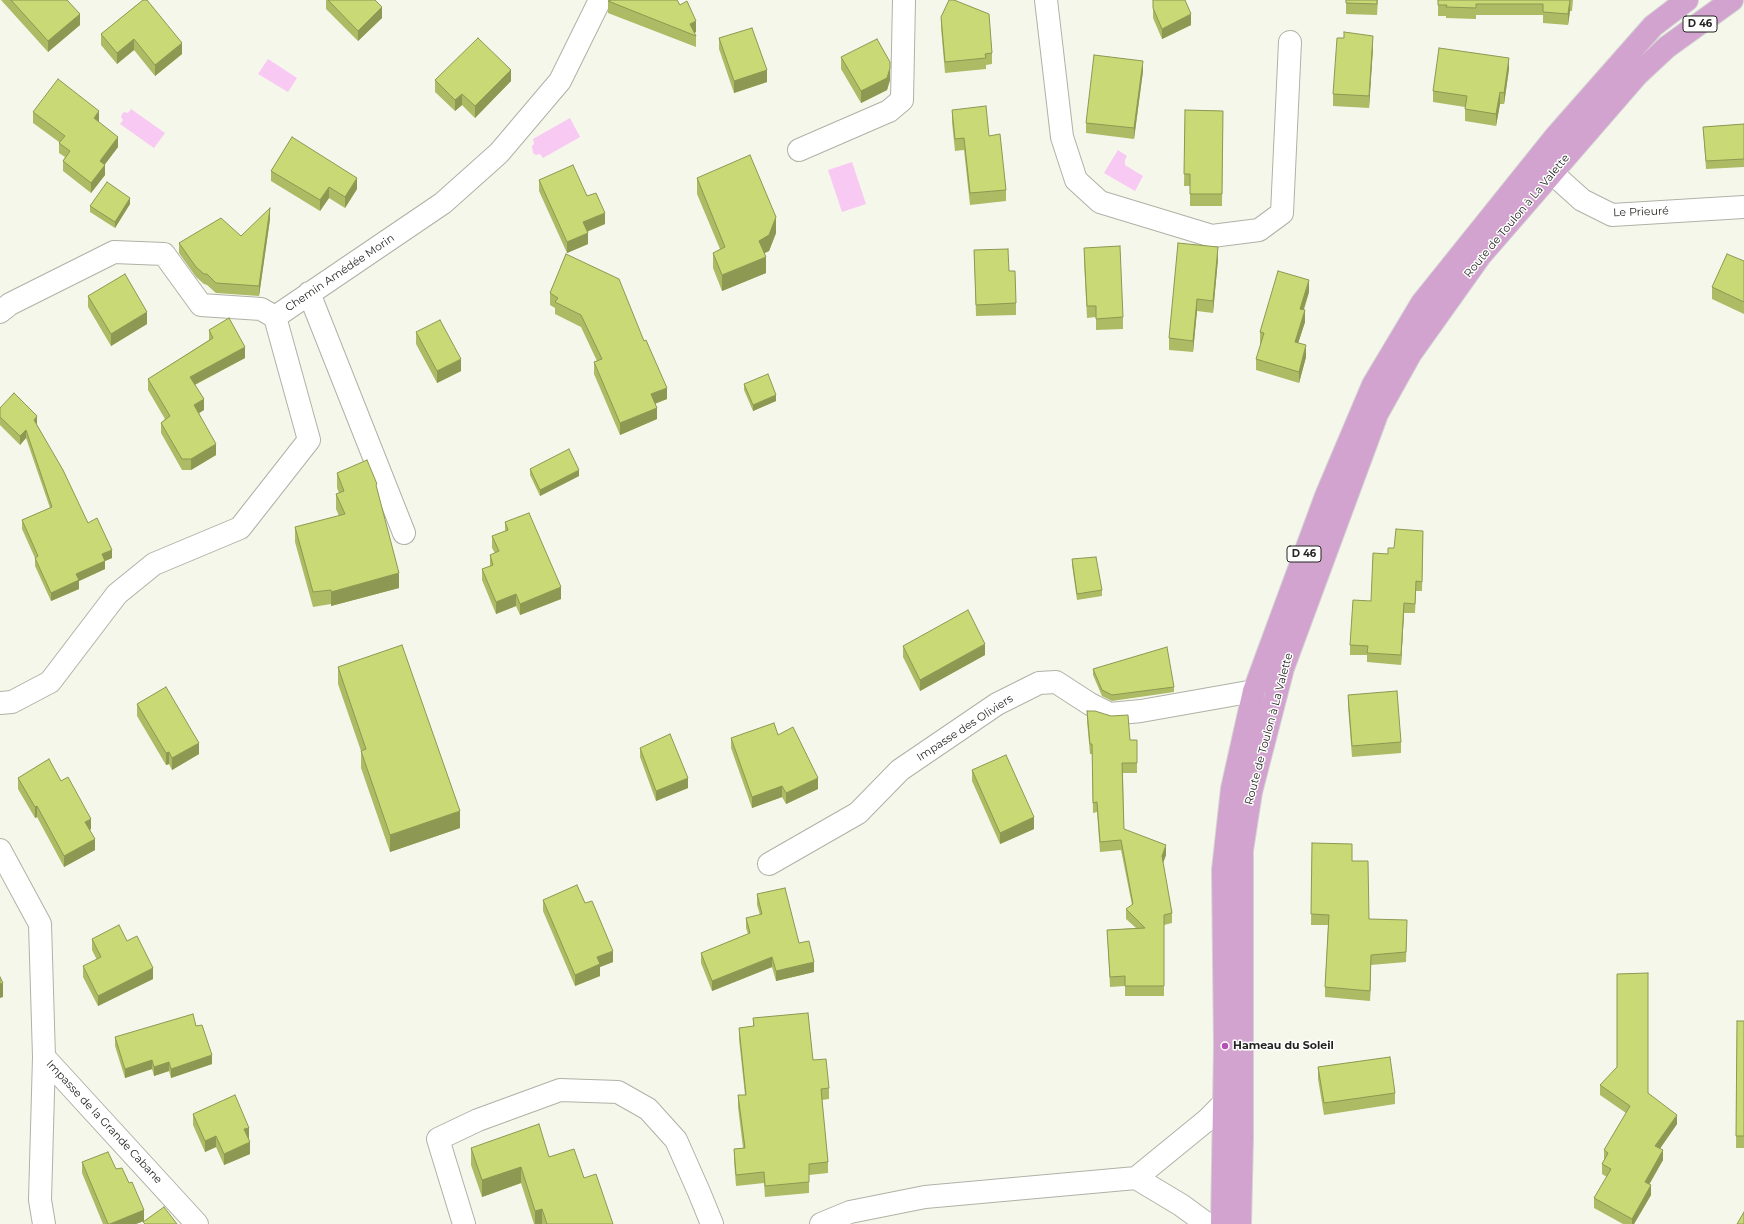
<!DOCTYPE html>
<meta charset="utf-8">
<style>
body{margin:0}
canvas{display:block;background:#f5f7eb}
</style>
<canvas width="1744" height="1224"></canvas>
<script>
const ctx = document.querySelector('canvas').getContext('2d');
ctx.lineJoin = 'round';
function fillPath(path, color) { ctx.fillStyle = color; ctx.fill(path, 'evenodd'); }
const toPath = rows => new Path2D(rows.map(r => 'M' + r).join(''));
function stroke(path, color, width, dash) { ctx.strokeStyle = color; ctx.lineWidth = width; ctx.lineCap = dash ? 'butt' : 'round'; ctx.setLineDash(dash || []); ctx.stroke(path); }
function write(font, color, halo, rows, align = 'center') {
  ctx.font = font + ' Montserrat,sans-serif'; ctx.lineWidth = 3; ctx.setLineDash([]); ctx.textBaseline = 'middle'; ctx.strokeStyle = halo; ctx.fillStyle = color; for (const [text, x, y, turn = 0] of rows) {
    ctx.save(); ctx.translate(x, y); ctx.rotate((+turn || 0) * Math.PI / 180); ctx.textAlign = isNaN(turn) ? turn : align; if (halo) ctx.strokeText(text, 0, 0); ctx.fillText(text, 0, 0); ctx.restore();
  }
}
fillPath(toPath([
 [268,59,297,78,288,92,258,74],
 [131,109,165,133,154,148,120,124,123,120,121,117,122,114,124,112,128,113],
 [570,118,580,137,543,158,540,154,536,155,533,153,532,146,534,144,533,139],
 [1118,150,1127,156,1125,160,1125,165,1143,176,1135,191,1104,173],
 [852,162,866,204,842,212,828,170]
]), '#f7c9f3');
const minor = toPath([
 [1046,0,1062,137,1076,180,1100,202,1212,236,1259,230,1282,213,1290,42],
 [799,150,889,111,902,100,904,0],
 [1552,173,1582,200,1612,215,1744,207],
 [309,293,404,533],
 [0,312,10,304,114,252,164,254,201,305,261,309,275,317],
 [275,317,443,203,499,153,560,81,600,0],
 [0,703,12,702,50,682,117,594,154,564,240,528,309,440,275,317],
 [0,850,40,924,44,1057,197,1224],
 [769,864,858,813,900,770,997,704,1039,683,1056,682,1090,704,1110,714,1141,711,1254,691],
 [44,1057,40,1200,44,1224],
 [1136,1178,1207,1120,1224,1103],
 [1136,1178,1181,1205,1207,1224],
 [464,1224,438,1139,478,1120,560,1090,618,1092,648,1109,676,1140,699,1192,712,1224],
 [821,1224,850,1212,925,1197,1136,1178]
]);
const major = toPath([
 [1222,1224,1225,1046,1223,870,1232,789,1254,691,1326,496,1373,385,1422,303,1556,136,1653,26,1687,0],
 [1240,1224,1242,1138,1242,850,1251,792,1283,668,1377,414,1411,353,1480,256,1637,75,1667,47,1732,0]
]);
stroke(minor, '#afb2a6', 24);
stroke(major, '#d3d3d3', 24);
stroke(minor, '#fff', 22);
stroke(major, '#d2a3cf', 22);
fillPath(toPath([
 [1,0,67,0,80,25,48,52],
 [143,0,182,54,155,76,134,50,117,64,101,45,101,34],
 [326,0,375,0,382,18,358,41,326,9],
 [1153,0,1191,25,1162,39,1153,18],
 [1346,0,1378,0,1377,15,1346,14],
 [1438,0,1573,0,1572,11,1570,11,1568,25,1543,23,1543,15,1476,15,1476,19,1446,18,1446,16,1438,16],
 [608,1,680,5,696,32,694,33,696,36,696,47,608,13],
 [941,17,992,53,992,64,986,65,986,69,945,73,941,28],
 [719,38,767,82,734,93,719,49],
 [1373,48,1369,108,1333,106,1333,94],
 [841,57,890,80,887,90,861,103,841,69],
 [1509,69,1504,104,1500,104,1496,126,1465,121,1465,107,1433,102,1433,91],
 [1143,71,1134,139,1086,133,1086,123],
 [435,80,511,81,475,118,462,105,455,111,435,92],
 [952,110,989,136,1006,190,1006,201,970,205,964,150,955,151,952,122],
 [1185,110,1223,111,1222,206,1190,206,1190,186,1184,186],
 [33,112,99,121,99,122,118,147,104,165,105,175,91,193,63,171,63,161,65,157,59,153,59,142,33,123],
 [1744,124,1744,167,1706,169,1703,127],
 [271,171,357,189,345,208,329,198,320,211,271,181],
 [697,178,776,233,769,251,764,253,766,273,722,291,713,268,713,253,720,249,697,194],
 [539,180,587,196,605,224,587,232,588,244,567,253,539,191],
 [130,204,115,228,90,212,90,206],
 [270,219,259,296,216,293,207,285,204,284,196,277,179,253,179,243,241,236],
 [1084,248,1123,317,1123,329,1096,330,1096,317,1087,318,1084,260],
 [974,250,1009,271,1016,303,1016,315,976,316],
 [566,254,667,399,655,404,657,419,620,435,594,374,594,362,597,361,581,327,555,314,555,308,550,305,550,293],
 [1218,259,1213,313,1197,311,1193,352,1169,350,1169,338],
 [1744,261,1744,314,1712,299,1712,287],
 [1309,292,1304,310,1305,322,1298,343,1306,357,1299,383,1256,370,1256,359,1261,344,1260,344,1260,332],
 [88,296,147,324,111,346,88,307],
 [209,330,245,358,195,385,204,410,199,413,216,455,191,470,182,470,161,433,161,423,165,419,148,390,148,379,209,340],
 [416,332,461,371,437,383,416,344],
 [744,384,776,401,753,411,744,390],
 [0,408,37,425,88,523,112,558,105,561,105,569,79,581,79,589,51,601,35,566,35,558,22,529,22,520,50,508,26,438,20,445,0,425],
 [530,469,579,476,540,496,530,475],
 [337,473,377,489,399,588,331,606,331,604,313,607,295,542,295,527,339,516,336,509,336,494,339,493,337,488],
 [505,522,561,599,520,615,516,606,496,614,482,580,482,569,490,566,490,555,495,553,492,548,492,536,505,531],
 [1423,531,1422,591,1416,591,1415,613,1404,613,1401,665,1367,662,1367,655,1350,655,1350,645,1371,601,1388,554,1394,548],
 [1072,559,1102,590,1102,596,1077,600,1072,565],
 [903,646,985,655,920,691,903,657],
 [338,667,460,828,390,852,361,768,361,751,338,684],
 [1093,669,1174,687,1174,692,1112,701,1102,696,1093,675],
 [1348,695,1401,742,1401,753,1352,757,1348,706],
 [137,704,199,754,172,770,169,764,166,765,137,716],
 [1087,711,1130,740,1137,740,1137,773,1123,773,1124,829,1166,855,1163,863,1172,913,1172,923,1164,925,1164,996,1125,996,1125,986,1110,987,1107,930,1136,928,1126,919,1126,909,1132,905,1121,850,1100,852,1097,812,1093,813,1092,754,1090,754,1087,721],
 [778,735,818,789,786,804,782,797,752,808,731,748,731,738],
 [640,748,688,788,656,801,640,757],
 [972,770,1034,829,1000,844,972,781],
 [18,778,61,781,91,829,90,830,95,850,64,867,37,817,35,818,18,789],
 [1312,843,1352,861,1369,919,1407,930,1406,962,1371,965,1370,1001,1325,997,1325,987,1328,925,1311,925],
 [757,894,799,943,814,972,776,981,772,967,712,991,701,963,701,953,748,934,746,928,746,918,760,915,757,905],
 [543,900,585,903,613,962,600,967,600,976,575,986,543,911],
 [92,939,127,941,153,979,98,1006,83,977,83,966,97,960,92,950],
 [753,1018,813,1060,829,1088,829,1099,822,1100,828,1162,828,1173,809,1175,809,1193,765,1197,764,1183,736,1186,734,1160,734,1149,743,1148,738,1107,738,1095,745,1095,739,1039,739,1028,753,1026],
 [1737,1021,1744,1021,1744,1148,1736,1148],
 [196,1026,212,1064,171,1078,169,1071,154,1076,152,1069,125,1078,115,1046,115,1037],
 [1318,1067,1395,1093,1395,1104,1324,1115,1318,1079],
 [1600,1085,1648,1093,1677,1124,1660,1148,1663,1160,1649,1184,1651,1195,1634,1224,1623,1224,1594,1208,1594,1198,1607,1177,1602,1174,1602,1164,1604,1160,1604,1150,1626,1113,1600,1095],
 [193,1114,249,1139,250,1154,224,1165,216,1147,205,1152,193,1125],
 [471,1148,549,1157,584,1178,613,1224,534,1224,521,1183,482,1197,471,1165],
 [82,1162,116,1169,144,1221,136,1224,103,1224,82,1173]
]), '#adbb65');
fillPath(toPath([
 [1570,0,1570,11,1568,25,1568,14],
 [382,7,382,18,358,41,358,31],
 [80,14,80,25,48,52,48,41],
 [1191,14,1191,25,1162,39,1162,29],
 [696,21,696,32,692,34,690,24],
 [1373,36,1373,48,1369,108,1369,96],
 [134,39,134,50,117,64,117,53],
 [182,43,182,54,155,76,155,65],
 [1509,58,1509,69,1504,104,1504,93],
 [1143,61,1143,71,1134,139,1134,128],
 [890,62,890,80,887,90,861,103,861,91],
 [511,70,511,81,475,118,475,106],
 [767,70,767,82,734,93,734,81],
 [1500,92,1500,104,1496,126,1496,114],
 [462,94,462,105,455,111,455,100],
 [99,111,99,121,94,128,94,118],
 [118,137,118,147,100,171,100,161],
 [105,165,105,175,91,193,91,183],
 [357,178,357,189,345,208,345,197],
 [329,187,329,198,320,211,320,200],
 [130,198,130,204,115,228,115,222],
 [270,208,270,219,259,296,259,286],
 [605,213,605,224,583,233,583,222],
 [776,217,776,233,769,251,759,256,759,241],
 [588,233,588,244,567,253,567,242],
 [1218,247,1218,259,1213,313,1213,301],
 [766,257,766,273,722,291,722,275],
 [1309,280,1309,292,1300,320,1300,309],
 [1197,299,1197,311,1193,352,1193,341],
 [1305,310,1305,322,1295,353,1295,342],
 [147,312,147,324,111,346,111,334],
 [1306,345,1306,357,1299,383,1299,372],
 [245,347,245,358,190,387,190,377],
 [461,359,461,371,437,383,437,371],
 [667,388,667,399,651,405,651,394],
 [776,395,776,401,753,411,753,405],
 [204,399,204,410,194,416,194,405],
 [657,408,657,419,620,435,620,423],
 [37,416,37,425,34,420],
 [26,430,26,438,20,445,20,436],
 [216,444,216,455,191,470,191,459],
 [579,470,579,476,540,496,540,490],
 [112,550,112,558,105,561,105,569,79,581,79,589,51,601,51,593,102,554],
 [399,573,399,588,331,606,331,592],
 [561,587,561,599,520,615,520,604],
 [516,594,516,606,496,614,496,602],
 [1404,603,1404,613,1401,665,1401,655],
 [985,644,985,655,920,691,920,680],
 [199,743,199,754,172,770,172,758],
 [169,752,169,764,166,765,166,753],
 [688,778,688,788,656,801,656,791],
 [818,778,818,789,786,804,786,793],
 [782,786,782,797,752,808,752,797],
 [37,806,37,817,35,818,35,807],
 [460,811,460,828,390,852,390,835],
 [1034,817,1034,829,1000,844,1000,833],
 [91,819,91,829,85,833,85,822],
 [95,839,95,850,64,867,64,856],
 [1166,845,1166,855,1162,866,1162,856],
 [613,951,613,962,600,967,600,976,575,986,575,975,597,957],
 [1371,955,1371,965,1370,1001,1370,991],
 [772,957,772,967,712,991,712,981],
 [814,962,814,972,776,981,776,971],
 [153,968,153,979,98,1006,98,996],
 [3,983,3,997,0,998,0,984],
 [212,1055,212,1064,171,1078,171,1069],
 [152,1060,152,1069,125,1078,125,1069],
 [169,1062,169,1071,154,1076,154,1067],
 [1677,1115,1677,1124,1655,1156,1655,1146],
 [249,1128,249,1139,244,1140,244,1129],
 [216,1136,216,1147,205,1152,205,1141],
 [250,1142,250,1154,224,1165,224,1154],
 [1663,1150,1663,1160,1645,1192,1645,1182],
 [521,1167,521,1183,482,1197,482,1180],
 [1651,1185,1651,1195,1634,1224,1632,1224,1632,1219],
 [542,1209,542,1224,535,1224,535,1211],
 [144,1210,144,1221,136,1224,110,1224]
]), '#8d9852');
const building = toPath([
 [11,0,67,0,80,14,48,41,11,0],
 [143,0,147,0,182,43,155,65,134,39,117,53,101,34,143,0],
 [328,0,375,0,382,7,358,31,328,0],
 [611,0,677,0,680,5,687,1,696,21,690,24,696,36,608,1,611,0],
 [949,0,954,0,989,14,992,53,985,54,986,58,945,62,941,17,949,0],
 [1153,0,1185,0,1191,14,1162,29,1153,8,1153,0],
 [1346,0,1377,0,1377,4,1346,3,1346,0],
 [1438,0,1570,0,1568,14,1543,12,1543,4,1476,4,1476,8,1446,7,1447,5,1438,5,1438,0],
 [752,28,767,70,734,81,719,38,752,28],
 [1344,32,1373,36,1369,96,1333,94,1337,38,1344,38,1344,32],
 [478,38,511,70,475,106,462,94,455,100,435,80,478,38],
 [877,39,890,62,890,68,887,78,861,91,841,57,877,39],
 [1439,48,1509,58,1504,93,1500,92,1496,114,1465,109,1467,96,1433,91,1439,48],
 [1094,55,1143,61,1134,128,1086,123,1094,55],
 [58,79,99,111,94,118,118,137,100,161,105,165,91,183,63,161,70,151,59,143,65,136,33,112,58,79],
 [986,106,989,136,1000,134,1006,190,970,193,964,138,955,139,952,110,986,106],
 [1185,110,1223,111,1222,194,1190,194,1190,174,1184,174,1185,110],
 [1744,124,1744,159,1706,161,1703,127,1744,124],
 [292,137,357,178,345,197,329,187,320,200,271,171,292,137],
 [750,155,776,217,769,235,759,241,766,257,722,275,713,253,725,247,697,178,750,155],
 [573,165,587,196,596,193,605,213,583,222,588,233,567,242,539,180,573,165],
 [107,182,130,198,115,222,90,206,107,182],
 [270,208,259,286,216,283,207,274,204,274,196,267,179,243,221,218,241,236,270,208],
 [1178,243,1218,247,1213,301,1197,299,1193,341,1169,338,1178,243],
 [1120,246,1123,317,1096,319,1096,306,1087,306,1084,248,1120,246],
 [1008,249,1009,271,1015,271,1016,303,976,305,974,250,1008,249],
 [566,254,619,279,644,341,646,340,667,388,651,394,657,408,620,423,594,362,602,359,581,315,555,302,558,298,550,293,566,254],
 [1727,254,1744,261,1744,302,1712,287,1727,254],
 [1278,271,1309,280,1300,309,1305,310,1295,342,1306,345,1299,372,1256,359,1264,333,1260,332,1278,271],
 [125,274,147,312,111,334,88,296,125,274],
 [229,318,245,347,190,377,204,399,194,405,216,444,191,459,182,459,161,423,170,416,148,379,213,338,209,330,229,318],
 [440,320,461,359,437,371,416,332,440,320],
 [768,374,776,395,753,405,744,384,768,374],
 [14,393,37,416,34,420,63,470,88,523,97,518,112,550,102,554,105,561,76,574,79,580,51,593,35,558,38,556,22,520,52,507,26,430,20,436,0,417,0,408,14,393],
 [569,449,579,470,540,490,530,469,569,449],
 [367,460,377,484,376,485,399,573,331,592,331,590,313,592,295,527,345,514,336,494,344,491,337,473,367,460],
 [529,513,561,587,520,604,516,594,496,602,482,569,493,565,490,555,499,551,492,536,508,530,505,522,529,513],
 [1396,529,1423,531,1422,582,1416,581,1415,604,1404,603,1401,655,1367,653,1368,646,1350,645,1353,600,1371,601,1373,553,1388,554,1388,548,1394,548,1396,529],
 [1096,557,1102,590,1077,594,1072,559,1096,557],
 [968,610,985,644,920,680,903,646,968,610],
 [402,645,460,811,390,835,361,751,366,749,338,667,402,645],
 [1167,647,1174,687,1112,695,1102,690,1093,669,1167,647],
 [166,687,199,743,172,758,169,752,166,753,137,704,166,687],
 [1397,691,1401,742,1352,746,1348,695,1397,691],
 [1087,711,1095,711,1111,716,1128,715,1130,740,1137,740,1137,763,1122,763,1124,829,1166,845,1162,856,1172,913,1164,915,1164,986,1125,986,1125,976,1110,977,1107,930,1145,928,1126,909,1133,904,1121,840,1100,842,1097,802,1093,803,1092,744,1090,744,1087,711],
 [774,723,778,735,793,727,818,778,786,793,782,786,752,797,731,738,774,723],
 [670,734,688,778,656,791,640,748,670,734],
 [1006,755,1034,817,1000,833,972,770,1006,755],
 [49,759,61,781,68,777,91,819,85,822,95,839,64,856,37,806,35,807,18,778,49,759],
 [1312,843,1352,844,1352,861,1368,861,1369,919,1407,920,1406,952,1371,955,1370,991,1325,987,1329,915,1311,914,1312,843],
 [577,885,585,903,592,901,613,951,597,957,600,964,575,975,543,900,577,885],
 [785,888,799,943,809,941,814,962,776,971,772,957,712,981,701,953,750,933,746,918,762,914,757,894,785,888],
 [119,925,127,941,137,936,153,968,98,996,83,966,101,957,92,939,119,925],
 [1648,973,1648,1093,1677,1115,1655,1146,1663,1150,1645,1182,1651,1185,1632,1219,1594,1198,1611,1169,1602,1164,1608,1153,1604,1150,1630,1106,1600,1085,1617,1067,1617,974,1648,973],
 [0,977,3,983,0,984,0,977],
 [808,1013,813,1060,826,1059,829,1088,821,1089,828,1162,809,1164,809,1182,765,1186,764,1172,736,1175,734,1149,745,1148,738,1095,746,1095,739,1028,754,1026,753,1018,808,1013],
 [193,1014,196,1026,202,1025,212,1055,171,1069,169,1062,154,1067,152,1060,125,1069,115,1037,193,1014],
 [1737,1021,1744,1021,1744,1136,1736,1136,1737,1021],
 [1390,1057,1395,1093,1324,1103,1318,1067,1390,1057],
 [235,1095,249,1128,244,1129,250,1142,224,1154,216,1136,205,1141,193,1114,235,1095],
 [539,1124,549,1157,574,1149,584,1178,596,1174,613,1224,547,1224,542,1209,535,1211,521,1167,482,1180,471,1148,539,1124],
 [108,1152,116,1169,122,1168,129,1183,132,1182,144,1210,110,1224,108,1224,82,1162,108,1152],
 [164,1207,177,1224,145,1224,143,1222,164,1207],
 [1744,1212,1744,1224,1737,1224,1744,1212]
]);
fillPath(building, '#c9d975');
stroke(building, '#8d9852', 1);
for (const [x, y, r, color] of [
 [1225,1046,4,"#b750b3"]
]) { const dot = new Path2D(); dot.arc(x, y, r, 0, 2 * Math.PI); ctx.fillStyle = color; ctx.fill(dot); stroke(dot, '#fff', 1.5); }
for (const [x, y, w] of [
 [1700,24,34],
 [1304,554,34]
]) { const box = new Path2D(); box.roundRect(x - w / 2, y - 8, w, 16, 3); ctx.fillStyle = '#fff'; ctx.fill(box); stroke(box, '#242521', 1); }
write('bold 10px', '#242521', null, [
 ["D 46",1700,24],
 ["D 46",1304,554]
]);
write('11px', '#242521', '#fff', [
 ["Le Prieuré",1641,212,-2],
 ["Route de Toulon à La Valette",1517,216,-50],
 ["Chemin Amédée Morin",340,273,-34],
 ["Impasse des Oliviers",965,728,-33],
 ["Route de Toulon à La Valette",1269,729,-75],
 ["Impasse de la Grande Cabane",104,1122,47]
]);
write('bold 11px', '#242521', '#fff', [
 ["Hameau du Soleil",1233,1046]
], 'left');
</script>
